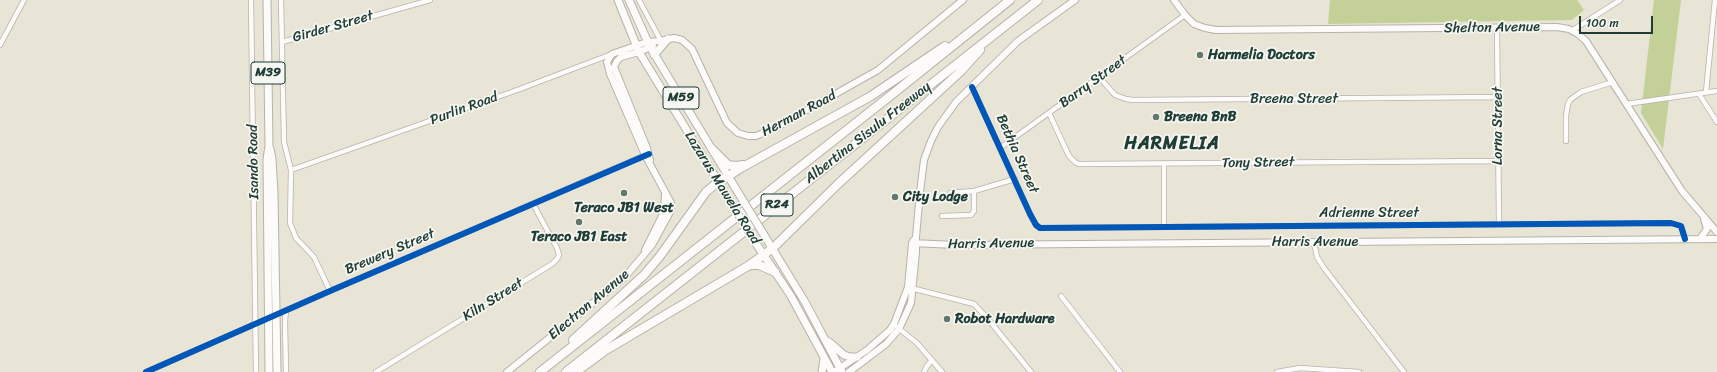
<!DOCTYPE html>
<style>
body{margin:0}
#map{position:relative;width:1717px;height:372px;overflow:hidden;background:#e8e4d6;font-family:Sriracha,sans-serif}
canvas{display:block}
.scale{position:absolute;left:1579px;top:16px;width:74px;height:18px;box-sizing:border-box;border:2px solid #1f3d34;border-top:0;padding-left:5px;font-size:12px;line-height:14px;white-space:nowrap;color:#1f3d34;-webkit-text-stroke:3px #f6f6f2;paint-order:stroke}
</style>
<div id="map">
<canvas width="1717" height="372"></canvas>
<div class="scale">100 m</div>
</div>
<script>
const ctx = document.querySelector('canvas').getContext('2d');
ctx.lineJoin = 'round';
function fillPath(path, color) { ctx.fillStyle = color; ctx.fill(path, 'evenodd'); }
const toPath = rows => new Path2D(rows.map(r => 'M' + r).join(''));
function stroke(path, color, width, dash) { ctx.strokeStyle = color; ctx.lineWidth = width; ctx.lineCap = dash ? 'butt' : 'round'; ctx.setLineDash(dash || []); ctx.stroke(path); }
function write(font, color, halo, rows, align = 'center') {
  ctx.font = font + ' Sriracha,sans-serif'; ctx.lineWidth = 3.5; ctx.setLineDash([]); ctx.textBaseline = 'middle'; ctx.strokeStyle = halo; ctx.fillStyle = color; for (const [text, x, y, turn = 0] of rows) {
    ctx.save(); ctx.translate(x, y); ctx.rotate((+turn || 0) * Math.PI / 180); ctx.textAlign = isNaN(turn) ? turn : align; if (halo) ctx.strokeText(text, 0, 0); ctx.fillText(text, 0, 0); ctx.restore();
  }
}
fillPath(toPath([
 [1330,0,1577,0,1584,10,1572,20,1328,24],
 [1654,0,1681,0,1663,149,1641,113]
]), '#c3d199');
const street = toPath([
 [251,0,256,372],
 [281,0,284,142,291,170,290,223,296,238,314,257,330,291],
 [639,0,661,41],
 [1497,28,1499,224],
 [1573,30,1620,0],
 [282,42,430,0],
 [0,45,24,0],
 [1099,77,1115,95,1126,99,1133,100,1498,97],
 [972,87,1030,214,1036,225,1040,228,1671,223,1681,226,1685,239],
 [1706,92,1715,0],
 [1699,94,1717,122],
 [1626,104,1717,91],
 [1049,113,1069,156,1075,162,1079,164,1498,161],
 [1566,141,1566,116,1568,104,1570,100,1581,92,1613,82],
 [1000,148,1185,15],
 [291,170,520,89,612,54],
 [950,193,974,191,1015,179],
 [942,216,971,215,974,211,974,191],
 [1164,227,1164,164],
 [1314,242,1317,257,1324,268,1404,372],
 [911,288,974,304,988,319,1031,372],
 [1061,296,1120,372],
 [286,310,285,322,286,372],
 [897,327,917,343,942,372],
 [146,372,330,291,648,154],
 [376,372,552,264,557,259,559,255,557,248,533,204],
 [924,372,927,366,932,360],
 [1277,372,1300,368,1359,372]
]);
const secondary = toPath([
 [1174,0,1185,15,1194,24,1205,28,1216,30,1557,27,1569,29,1578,34,1586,41,1682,191,1717,232],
 [650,160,647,148,614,67,617,61,621,57,639,52,653,46],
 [1700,239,1707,229,1704,219],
 [912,243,955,245,1717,239],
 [645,250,664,212,665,194],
 [507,372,625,277,652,245,670,212,671,203,645,155,610,74,607,62,612,54,647,42,660,41,674,38,682,40,692,49,727,123,738,133,748,136,756,136,777,127,878,70,963,0],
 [834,372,867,350,890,330,894,324,908,287,912,243,914,240],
 [849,372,886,344,899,329,911,303,916,252,916,237,920,192,924,160,931,141,938,127,956,102,1018,41,1075,0]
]);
const primary = toPath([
 [267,0,269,146,267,159,269,372],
 [618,0,639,52,727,196],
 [629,0,650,47,736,189],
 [654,55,668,39],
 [270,149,272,159,274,193,277,372],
 [764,235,805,302,842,372],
 [755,242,791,296,832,372],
 [829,342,844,355,850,357,857,357],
 [822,372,824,359]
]);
const highway = toPath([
 [712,149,728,165,736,166,743,165],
 [750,265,759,265,775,272],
 [573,340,644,275,660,256,706,192,713,186,741,168,871,96,945,46],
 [540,372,890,96,1010,0],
 [566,372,1038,0],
 [576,372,606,350,748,266,773,248,838,184,961,71,980,50]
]);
stroke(street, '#b4b4ab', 6);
stroke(secondary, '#b4b4ab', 8);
stroke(primary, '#b4b4ab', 9);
stroke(highway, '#b4b4ab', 10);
stroke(street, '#fcfbf9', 4.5);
stroke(secondary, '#fcfbf9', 6);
stroke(primary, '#fcfbf9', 7);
stroke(highway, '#fcfbf9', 8);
const primaryBridge = toPath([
 [736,189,764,235],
 [727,196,755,242]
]);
stroke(primaryBridge, '#b4b4ab', 9, []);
stroke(primaryBridge, '#fcfbf9', 7);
stroke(toPath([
 [972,87,1030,214,1036,225,1040,228,1671,223,1681,226,1685,239],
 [146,372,330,291,649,154]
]), '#0057b8', 6);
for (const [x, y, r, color] of [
 [1200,55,4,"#65776d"],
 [1156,117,4,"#65776d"],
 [624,193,4,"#65776d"],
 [895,197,4,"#65776d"],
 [579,222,4,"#65776d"],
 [947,319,4,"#65776d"]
]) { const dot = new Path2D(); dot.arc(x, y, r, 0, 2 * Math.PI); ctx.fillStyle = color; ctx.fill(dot); stroke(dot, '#f6f6f2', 1.5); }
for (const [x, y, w] of [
 [268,73,34],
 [681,98,36],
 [777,205,32]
]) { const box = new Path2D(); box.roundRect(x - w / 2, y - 11, w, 22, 3); ctx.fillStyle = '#f6f6f2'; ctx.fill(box); stroke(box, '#1f3d34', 1); }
write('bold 13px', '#1f3d34', null, [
 ["M39",268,73],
 ["M59",681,98],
 ["R24",777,205]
]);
write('14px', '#1f3d34', '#f6f6f2', [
 ["Girder Street",333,27,-16],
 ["Shelton Avenue",1492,28,-1],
 ["Barry Street",1093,82,-36],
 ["Breena Street",1294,99],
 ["Purlin Road",464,109,-20],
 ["Herman Road",799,114,-28],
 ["Lorna Street",1498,126,-90],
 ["Albertina Sisulu Freeway",868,133,-38],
 ["Bethia Street",1017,154,66],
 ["Isando Road",254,162,-91],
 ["Tony Street",1258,163,-1],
 ["Lazarus Mawela Road",722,188,58],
 ["Adrienne Street",1369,213],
 ["Harris Avenue",1315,242],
 ["Harris Avenue",991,244,-1],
 ["Brewery Street",390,252,-23],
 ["Kiln Street",493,300,-32],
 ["Electron Avenue",589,305,-40]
]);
write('bold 14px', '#1f3d34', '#f6f6f2', [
 ["Harmelia Doctors",1208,55],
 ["Breena BnB",1164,117],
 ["City Lodge",903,197],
 ["Teraco JB1 West",624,208,"center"],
 ["Teraco JB1 East",579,237,"center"],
 ["Robot Hardware",955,319]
], 'left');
ctx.letterSpacing = '1px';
write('bold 18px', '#1f3d34', '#f6f6f2', [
 ["HARMELIA",1172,144]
]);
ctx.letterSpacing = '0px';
</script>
